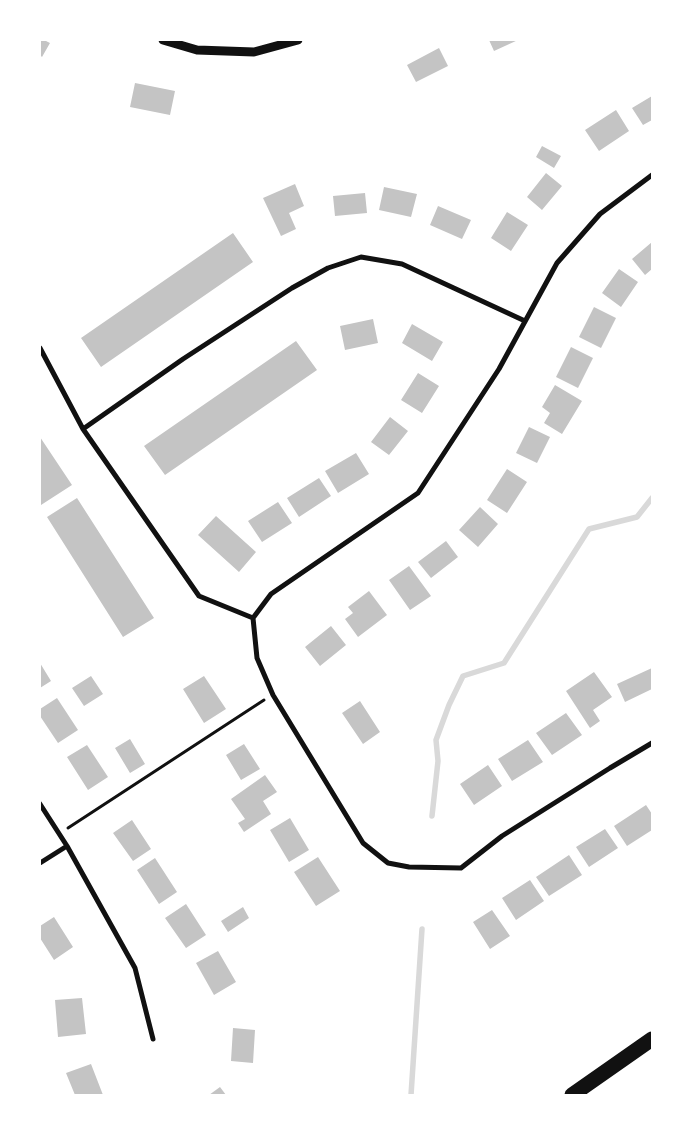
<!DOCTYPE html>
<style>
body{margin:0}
#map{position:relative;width:692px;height:1135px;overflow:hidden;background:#fff;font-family:Mulish,sans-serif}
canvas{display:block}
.frame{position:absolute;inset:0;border:41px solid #fff;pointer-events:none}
</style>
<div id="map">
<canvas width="692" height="1135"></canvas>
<div class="frame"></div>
</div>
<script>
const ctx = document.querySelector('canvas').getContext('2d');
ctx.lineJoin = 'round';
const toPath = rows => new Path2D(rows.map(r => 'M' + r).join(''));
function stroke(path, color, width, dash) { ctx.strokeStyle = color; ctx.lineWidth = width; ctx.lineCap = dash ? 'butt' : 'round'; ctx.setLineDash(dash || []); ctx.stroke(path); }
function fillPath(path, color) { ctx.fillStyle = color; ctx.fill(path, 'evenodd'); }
stroke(toPath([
 [432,816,438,761,436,740,449,705,463,676,504,663,589,529,637,517,652,498],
 [411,1095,422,929]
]), '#d9d9d9', 5.5);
fillPath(toPath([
 [40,40,44,40,50,43,42,57,40,55],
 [489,40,518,40,494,51],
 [439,48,448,66,416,82,407,65],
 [135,83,175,91,170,115,130,107],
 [652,96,652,120,643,125,632,108],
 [616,110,629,131,599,151,585,130],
 [542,146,561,156,554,168,536,157],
 [546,173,562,186,542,210,527,197],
 [295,184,304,206,289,213,296,229,281,236,263,198],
 [384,187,417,194,411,217,379,210],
 [365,193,367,213,335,216,333,196],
 [438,206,471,220,462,239,430,225],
 [507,212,528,225,511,251,491,238],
 [233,233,253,262,101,367,81,338],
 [652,242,652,269,645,275,632,259],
 [619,269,638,282,621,307,602,293],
 [594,307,616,318,601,348,579,337],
 [373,319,378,343,345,350,340,326],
 [412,324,443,342,432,361,402,343],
 [296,341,317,370,165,475,144,446],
 [571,347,593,358,578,388,556,377],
 [418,373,439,386,422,413,401,400],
 [555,385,582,401,562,434,544,423,550,413,542,407],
 [390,417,408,431,389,455,371,442],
 [529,427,550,437,537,463,516,453],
 [40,437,72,485,41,505,40,504],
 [356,453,369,474,338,493,325,471],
 [507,469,527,482,507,513,487,500],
 [319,478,331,496,299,517,287,498],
 [77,498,154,618,123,637,47,517],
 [278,502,292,523,262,542,248,521],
 [480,507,498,524,478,547,459,530],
 [216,516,256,552,239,572,198,535],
 [446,541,458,557,431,578,418,562],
 [409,566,431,596,410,610,389,580],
 [369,591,387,615,358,637,345,619,353,613,348,607],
 [331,626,346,645,320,666,305,647],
 [40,663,51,681,40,688],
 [652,668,652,689,625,702,617,684],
 [594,672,612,697,593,710,600,721,590,728,566,691],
 [91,676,103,694,84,706,72,688],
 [204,676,226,709,204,723,183,689],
 [57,698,78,730,58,743,40,716,40,709],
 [360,701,380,732,363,744,342,713],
 [566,713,582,735,552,755,536,733],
 [130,739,145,764,130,773,115,748],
 [528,740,543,762,512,781,498,759],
 [244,744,260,769,241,780,226,755],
 [87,745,108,777,88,790,67,757],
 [488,765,502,786,474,805,460,784],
 [265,775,277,792,263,801,271,814,244,832,238,823,245,819,231,799],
 [646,805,652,814,652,830,627,846,614,826],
 [290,818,309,850,289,862,270,830],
 [132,820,151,849,133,861,113,833],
 [605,829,618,848,589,867,576,847],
 [569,855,582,875,549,896,536,877],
 [318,857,340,891,316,906,294,872],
 [155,858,177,892,159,904,137,870],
 [530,880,544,901,516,920,502,898],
 [186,904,206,935,186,948,165,918],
 [243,907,249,918,228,932,221,921],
 [492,910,510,936,490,949,473,922],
 [54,917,73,947,54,960,40,938,40,926],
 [218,951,236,982,214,995,196,963],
 [82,998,86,1034,58,1037,55,1000],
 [233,1028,255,1030,253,1063,231,1061],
 [91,1064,103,1095,75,1095,66,1073],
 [220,1087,226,1095,209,1095]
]), '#c4c4c4');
stroke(toPath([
 [68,828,264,700]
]), '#111', 3);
stroke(toPath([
 [652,175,600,214,557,263,499,369,418,493,271,594,253,618,257,658,273,695,363,843,388,863,409,867,461,868,502,836,610,768,652,743],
 [40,348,83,429,199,596,253,618],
 [83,429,183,359,292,288,328,268,361,257,402,264,525,321],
 [40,804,67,846,135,968,153,1039],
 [40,863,67,846]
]), '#111', 5);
stroke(toPath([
 [163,40,197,50,254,52,298,40]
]), '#111', 9);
stroke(toPath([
 [572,1095,652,1039]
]), '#111', 15);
</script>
